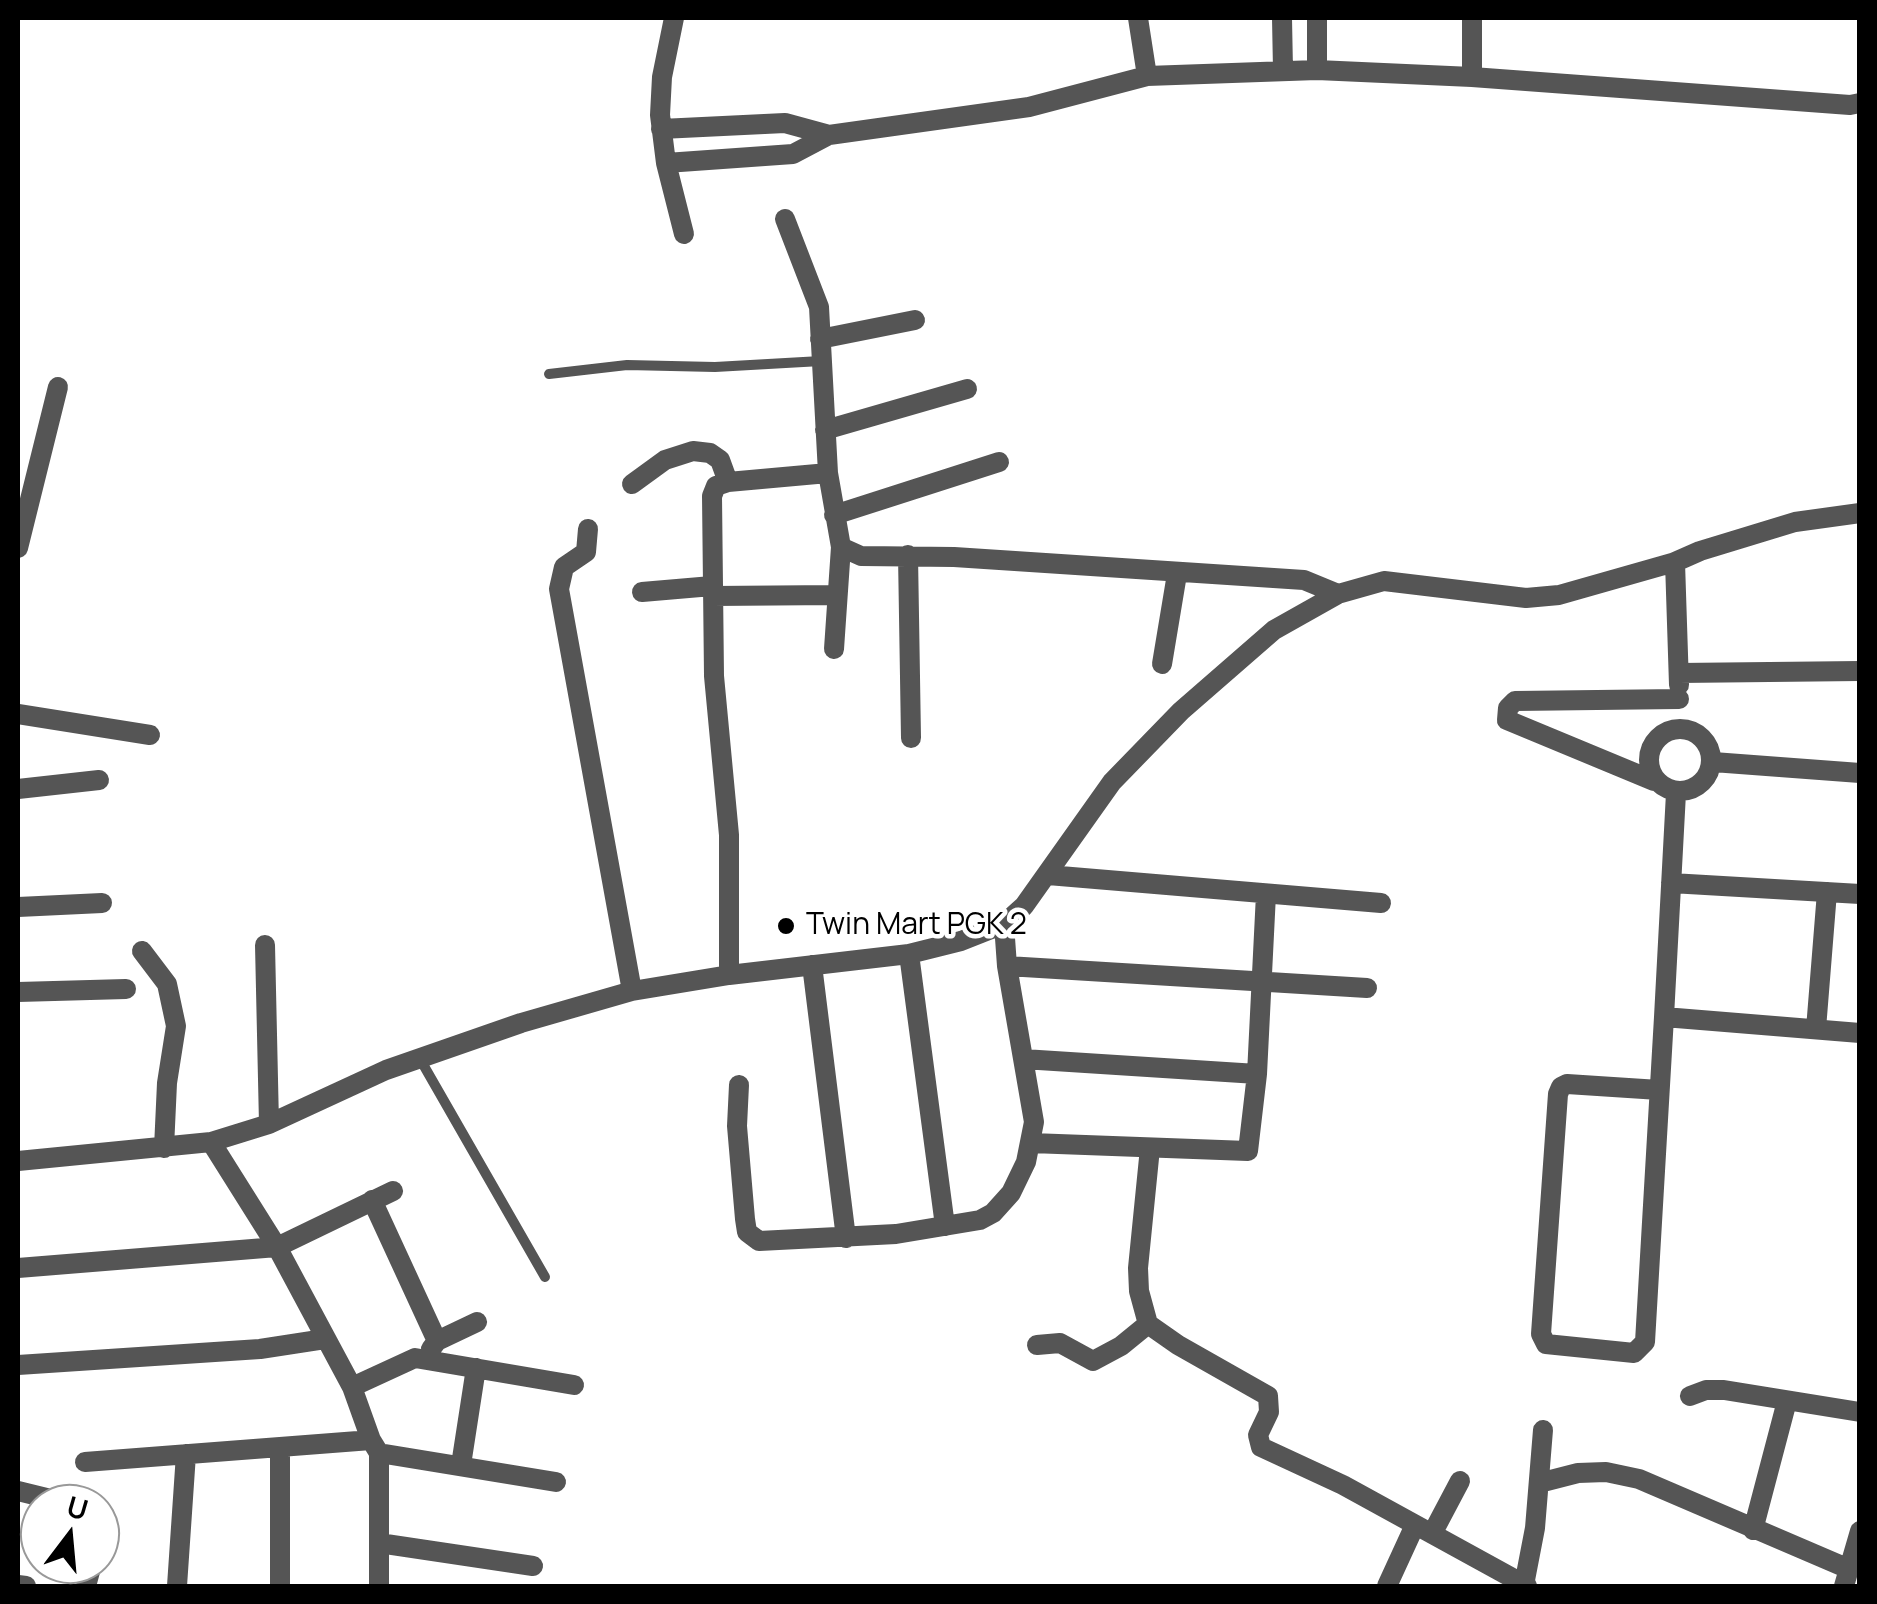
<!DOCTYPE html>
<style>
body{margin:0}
#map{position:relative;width:1877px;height:1604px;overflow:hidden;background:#fff;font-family:Manrope,sans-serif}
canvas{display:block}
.frame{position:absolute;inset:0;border:20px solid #000;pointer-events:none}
.north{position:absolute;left:20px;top:1484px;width:100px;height:100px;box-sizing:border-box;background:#fff;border:2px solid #999;border-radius:50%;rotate:16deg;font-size:28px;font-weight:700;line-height:40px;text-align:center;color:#000}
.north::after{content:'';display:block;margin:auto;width:35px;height:45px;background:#000;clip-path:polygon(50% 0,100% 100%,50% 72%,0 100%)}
</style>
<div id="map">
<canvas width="1877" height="1604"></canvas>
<div class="frame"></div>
<div class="north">U</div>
</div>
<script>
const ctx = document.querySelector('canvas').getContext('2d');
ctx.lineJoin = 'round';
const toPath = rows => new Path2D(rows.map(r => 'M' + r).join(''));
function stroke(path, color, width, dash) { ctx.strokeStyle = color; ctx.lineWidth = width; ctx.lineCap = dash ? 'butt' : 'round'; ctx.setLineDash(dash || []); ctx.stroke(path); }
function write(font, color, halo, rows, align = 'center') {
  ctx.font = font + ' Manrope,sans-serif'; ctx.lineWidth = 9; ctx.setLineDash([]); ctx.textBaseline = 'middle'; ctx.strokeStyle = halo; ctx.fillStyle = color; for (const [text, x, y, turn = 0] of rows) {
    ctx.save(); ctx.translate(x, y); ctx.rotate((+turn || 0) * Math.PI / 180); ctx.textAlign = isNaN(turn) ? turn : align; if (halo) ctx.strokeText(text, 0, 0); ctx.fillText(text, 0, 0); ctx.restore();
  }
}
stroke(toPath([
 [549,374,627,365,715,367,821,361],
 [420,1059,545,1277]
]), '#555', 10);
stroke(toPath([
 [674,18,662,77,660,115,666,163,684,234],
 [1138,18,1147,76],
 [1282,18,1283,70],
 [1472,18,1472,77],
 [1317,70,1317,18],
 [661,129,785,123,829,135],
 [666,163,793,154,829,135,1029,107,1147,76,1317,70,1472,77,1850,105,1860,103],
 [785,219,819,307,828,473,841,547,861,556,954,557,1304,580,1338,594],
 [820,339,915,320],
 [825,430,967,389],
 [632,484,665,460,693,451,710,453,720,460,728,482],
 [834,515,999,462],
 [588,529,586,552,564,567,559,589,632,991],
 [18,548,58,387],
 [908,555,911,738],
 [1675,562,1679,685],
 [642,592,712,586],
 [713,596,836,595],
 [834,649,841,547],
 [1162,664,1177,574],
 [1679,673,1860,671],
 [18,714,150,735],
 '1649 760a31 31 0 1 1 62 0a31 31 0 1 1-62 0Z',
 [1713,762,1860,773],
 [1654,781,1507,720,1508,708,1515,701,1679,699],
 [18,789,99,780],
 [1048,875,1381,903],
 [1671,883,1860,894],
 [18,907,102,903],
 [265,945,269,1124],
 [142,951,167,984,176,1026,167,1083,164,1148],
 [909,954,945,1226],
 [812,965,846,1238],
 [1007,966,1367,988],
 [729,975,729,835,714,676,712,496,716,486,728,482,828,473],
 [18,992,126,989],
 [1664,1017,1860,1033],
 [1816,1029,1827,892],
 [1023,1059,1257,1074,1266,894],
 [739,1085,737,1126,745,1219,747,1232,759,1241,896,1234,980,1220,993,1213,1011,1193,1026,1162,1034,1122,1007,966,1004,924],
 [1659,1090,1567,1084,1561,1087,1558,1094,1541,1334,1546,1344,1634,1353,1645,1342,1664,1017,1676,793],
 [211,1142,277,1247,352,1387,371,1440,379,1453,379,1586],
 [1031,1143,1248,1151,1257,1074],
 [1150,1148,1138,1268,1139,1291,1148,1324,1178,1345,1268,1396,1269,1412,1258,1435,1261,1447,1343,1485,1527,1586],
 [18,1161,211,1142,269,1124,386,1070,521,1023,632,991,729,975,909,954,961,941,1004,924,1024,906,1112,782,1181,711,1274,630,1338,594,1384,581,1526,598,1559,595,1675,562,1700,551,1795,522,1860,513],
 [372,1200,437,1341],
 [18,1268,277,1247,393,1191],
 [1037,1345,1060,1343,1093,1361,1121,1346,1148,1324],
 [431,1349,437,1341,477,1322],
 [18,1365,260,1349,325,1339],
 [352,1387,415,1358,574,1385],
 [1690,1396,1706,1390,1724,1390,1860,1412],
 [379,1453,556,1482],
 [85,1462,371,1440],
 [461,1465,476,1368],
 [1539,1483,1578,1473,1606,1472,1639,1479,1849,1569],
 [18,1491,71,1504],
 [100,1514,103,1521,100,1535],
 [1753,1530,1787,1401],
 [1432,1534,1460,1481],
 [379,1543,533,1566],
 [18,1585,26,1586],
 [1524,1585,1535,1528,1543,1430],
 [86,1586,92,1564],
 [177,1586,186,1454],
 [280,1586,280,1447],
 [1387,1586,1415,1525],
 [1844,1586,1860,1531]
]), '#555', 20);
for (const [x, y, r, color] of [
 [786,926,10,"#000"]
]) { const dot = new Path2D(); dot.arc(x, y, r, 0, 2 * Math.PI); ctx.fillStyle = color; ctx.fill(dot); stroke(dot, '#fff', 4); }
write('30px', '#000', '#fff', [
 ["Twin Mart PGK 2",806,926]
], 'left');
</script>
